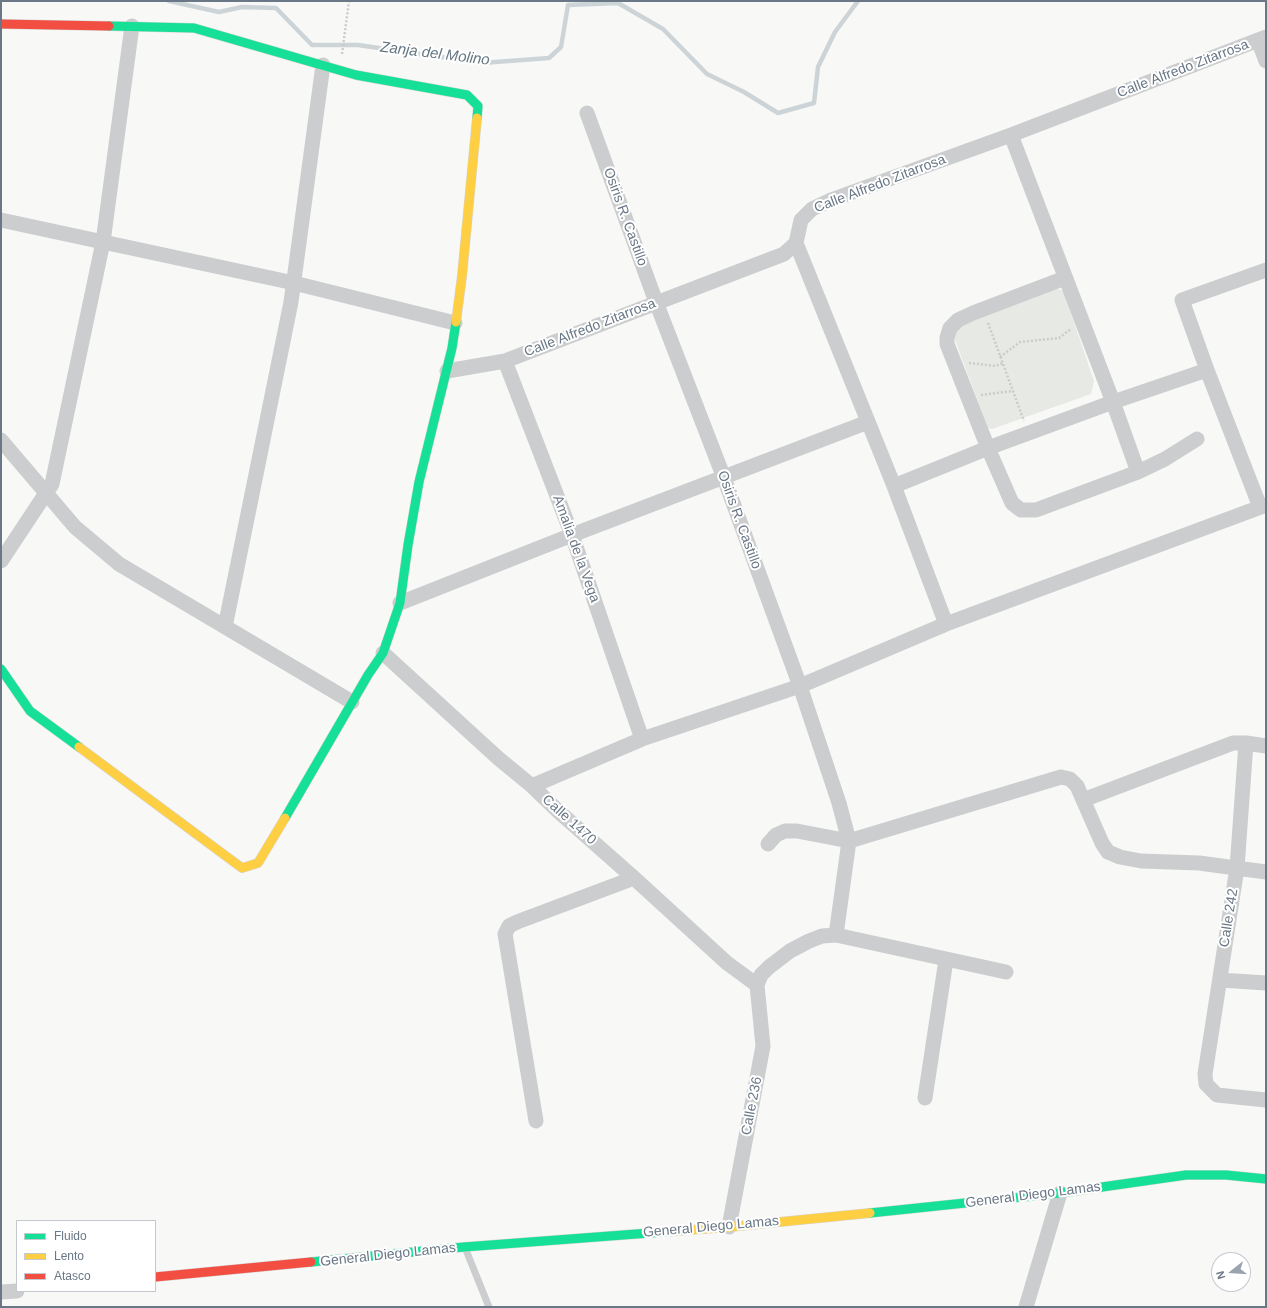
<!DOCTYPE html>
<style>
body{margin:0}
#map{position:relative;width:1267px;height:1308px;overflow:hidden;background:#f8f8f7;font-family:Arial,sans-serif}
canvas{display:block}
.frame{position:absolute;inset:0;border:2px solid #697786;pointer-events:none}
.legend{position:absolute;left:16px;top:1220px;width:140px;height:72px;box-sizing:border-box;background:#fff;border:1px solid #c3c9cf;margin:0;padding:5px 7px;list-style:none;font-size:12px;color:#697786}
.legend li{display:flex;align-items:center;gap:8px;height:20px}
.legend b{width:20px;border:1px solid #c3c9cf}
.north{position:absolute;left:1211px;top:1252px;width:40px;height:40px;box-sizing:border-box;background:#fff;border:1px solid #c3c9cf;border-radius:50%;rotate:253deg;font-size:11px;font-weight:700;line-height:16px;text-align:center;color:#697786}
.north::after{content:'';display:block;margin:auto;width:14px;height:18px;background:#9ba4ae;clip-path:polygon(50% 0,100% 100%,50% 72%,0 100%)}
</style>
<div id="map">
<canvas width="1267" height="1308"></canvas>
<div class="frame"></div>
<ul class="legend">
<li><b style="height:5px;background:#16e098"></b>Fluido</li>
<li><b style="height:5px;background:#ffcf43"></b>Lento</li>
<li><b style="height:5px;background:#f24e42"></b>Atasco</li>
</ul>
<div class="north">N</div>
</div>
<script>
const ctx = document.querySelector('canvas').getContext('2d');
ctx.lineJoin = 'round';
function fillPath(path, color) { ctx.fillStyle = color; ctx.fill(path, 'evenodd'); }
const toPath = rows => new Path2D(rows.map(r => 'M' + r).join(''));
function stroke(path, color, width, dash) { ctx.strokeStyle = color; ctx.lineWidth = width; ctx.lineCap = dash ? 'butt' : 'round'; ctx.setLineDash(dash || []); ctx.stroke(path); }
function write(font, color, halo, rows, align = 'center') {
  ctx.font = font + ' Arial,sans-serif'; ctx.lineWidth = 4; ctx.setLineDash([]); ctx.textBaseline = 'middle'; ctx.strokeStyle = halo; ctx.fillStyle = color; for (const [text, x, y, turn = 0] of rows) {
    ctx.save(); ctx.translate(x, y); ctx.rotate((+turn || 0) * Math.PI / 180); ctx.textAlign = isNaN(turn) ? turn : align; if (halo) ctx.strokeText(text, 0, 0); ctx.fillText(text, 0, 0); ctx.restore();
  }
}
fillPath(toPath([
 [1052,288,1063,290,1094,381,1091,394,992,429,988,428,955,340,955,332,961,323]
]), '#e6e9e4');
stroke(toPath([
 [169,1,219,12,242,7,276,8,312,45,358,45,482,63,549,58,561,47,568,5,618,3,663,29,707,74,744,92,778,113,814,103,818,67,835,32,858,1]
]), '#cdd4d8', 4.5);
const fast = toPath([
 [109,26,194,28,356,75,467,95,478,106,477,118],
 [1,669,30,711,79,747],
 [285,818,368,675,383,653,400,603,408,545,419,482,452,348,456,322],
 [870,1213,1060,1193,1186,1175,1226,1175,1266,1179],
 [311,1262,464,1247,676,1231]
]);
const slow = toPath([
 [456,322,462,276,477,118],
 [79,747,242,868,258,863,285,818],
 [676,1231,729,1227,870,1213]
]);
const jam = toPath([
 [1,24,109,26],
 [155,1277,311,1262]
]);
stroke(fast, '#d4d5d6', 10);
stroke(slow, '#d4d5d6', 10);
stroke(jam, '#d4d5d6', 10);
stroke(toPath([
 [342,54,349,1],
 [988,323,1024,421],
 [1000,357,1020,342,1059,338,1071,329],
 [969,363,996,366,1003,363],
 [981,395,1013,391]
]), '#cacbcc', 2.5, [2, 2]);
stroke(toPath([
 [466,1250,489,1307]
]), '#cccdce', 7);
stroke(toPath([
 [1258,40,1266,61],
 [587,113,656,302,724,478,800,686,839,803,849,841,836,935],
 [1011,135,1113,402,1138,472],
 [1,220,294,283,455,323],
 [796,243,894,486,946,624],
 [1065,278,973,313,958,320,950,328,947,338,947,344,988,448,1012,503,1021,510,1036,510,1138,472,1165,459,1197,439],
 [505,361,572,535,642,739],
 [447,371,505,361,784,254,796,243,801,220,812,209,831,200,1011,135,1266,37],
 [1,440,75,527,119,564,352,702],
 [894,486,988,448,1113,402,1207,370],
 [1260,507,1207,370,1182,300,1266,270],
 [1,561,52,484,103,242,132,26],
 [400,603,572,535,868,422],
 [225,627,291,302,323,65],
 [383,653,498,758,532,786,558,811,634,878,727,963,757,985],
 [1246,743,1237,868,1205,1074,1206,1084,1217,1095,1266,1100],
 [532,786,642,739,800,686,946,624,1266,505],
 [1083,800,1233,743,1246,743,1266,746],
 [768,844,776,835,785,831,797,831,849,841,1061,777,1070,779,1077,786,1102,843,1108,852,1120,857,1141,861,1199,863,1266,872],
 [1220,980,1266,983],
 [925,1098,946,960],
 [536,1121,505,934,509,926,517,922,634,878],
 [729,1227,763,1046,757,985,761,975,769,967,790,951,809,941,822,936,836,935,1006,972],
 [1,1292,17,1291],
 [1026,1307,1060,1193]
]), '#cccdce', 15);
stroke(fast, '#16e098', 9);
stroke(slow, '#ffcf43', 9);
stroke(jam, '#f24e42', 9);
write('14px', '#697786', '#fff', [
 ["Calle Alfredo Zitarrosa",1183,69,-21],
 ["Calle Alfredo Zitarrosa",880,184,-21],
 ["Osiris R. Castillo",625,217,70],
 ["Calle Alfredo Zitarrosa",590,328,-21],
 ["Osiris R. Castillo",739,520,70],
 ["Amalia de la Vega",576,549,70],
 ["Calle 1470",569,820,42],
 ["Calle 242",1229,918,-81],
 ["Calle 236",752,1106,-79],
 ["General Diego Lamas",1033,1195,-7],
 ["General Diego Lamas",711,1227,-5],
 ["General Diego Lamas",388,1255,-6]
]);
write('italic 15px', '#647782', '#fff', [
 ["Zanja del Molino",435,54,7]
]);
</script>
